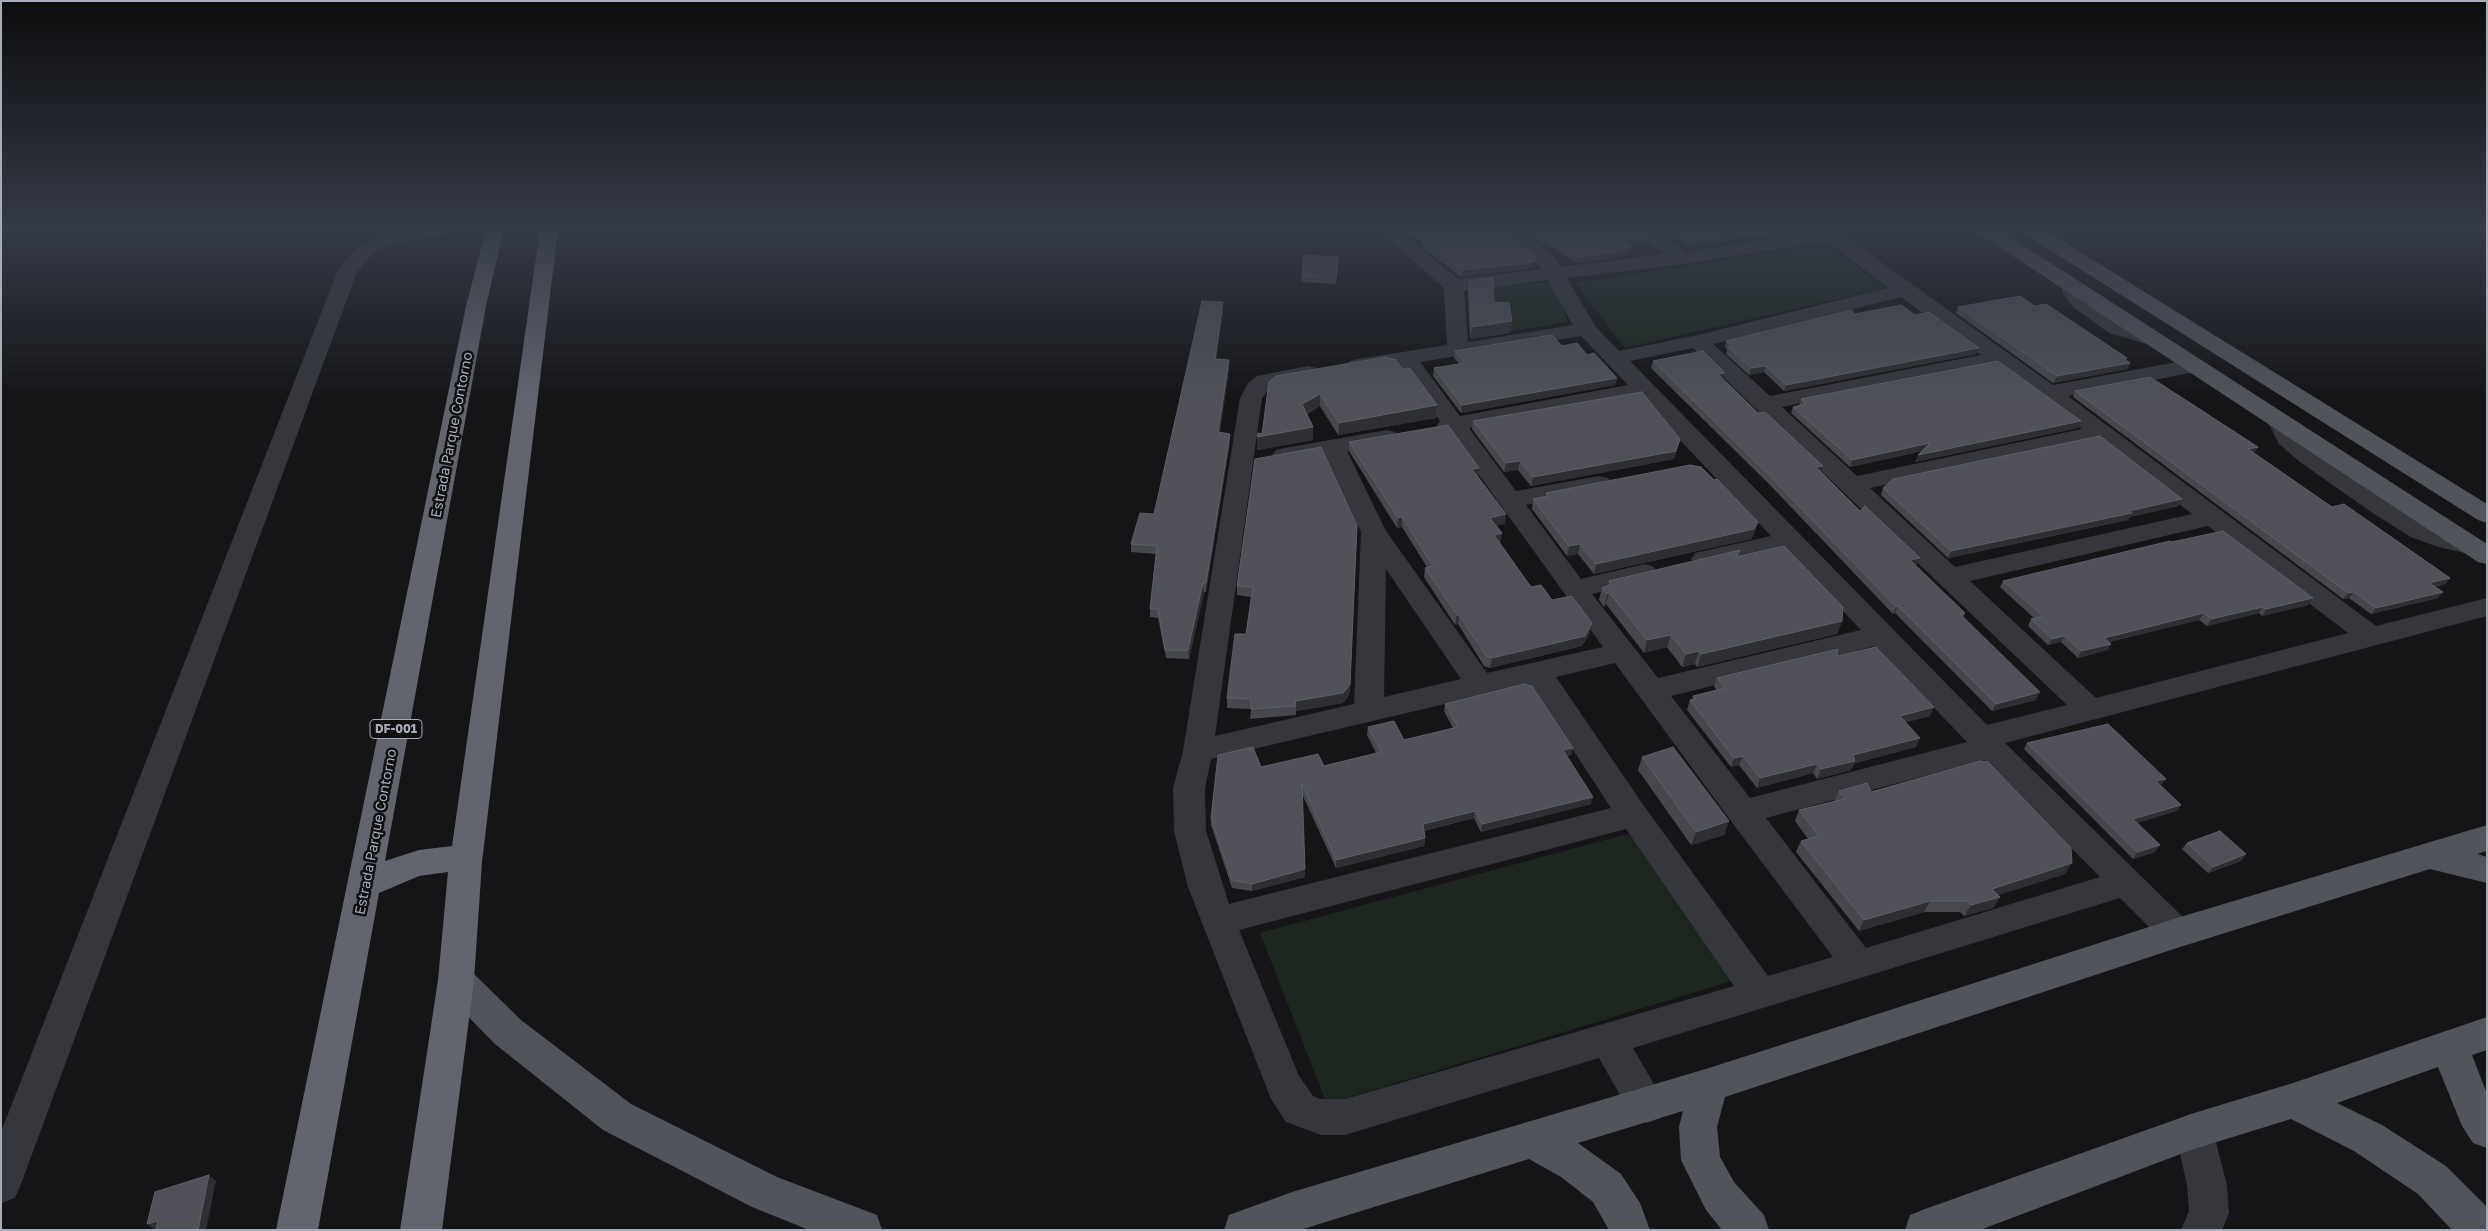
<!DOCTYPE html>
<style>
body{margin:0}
#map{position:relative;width:2488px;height:1231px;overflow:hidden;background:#151517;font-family:"Golos Text",sans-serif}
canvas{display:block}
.frame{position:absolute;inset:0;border:2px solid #a7acb8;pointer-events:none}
</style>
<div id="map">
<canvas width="2488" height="1231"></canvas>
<div class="frame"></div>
</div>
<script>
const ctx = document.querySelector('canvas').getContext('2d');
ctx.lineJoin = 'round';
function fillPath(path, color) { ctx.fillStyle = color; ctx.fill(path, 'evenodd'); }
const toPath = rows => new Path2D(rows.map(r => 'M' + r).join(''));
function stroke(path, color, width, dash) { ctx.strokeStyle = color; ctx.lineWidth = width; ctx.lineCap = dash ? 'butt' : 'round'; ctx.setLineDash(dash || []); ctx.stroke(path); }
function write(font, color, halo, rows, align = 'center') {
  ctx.font = font + ' "Golos Text",sans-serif'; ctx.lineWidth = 5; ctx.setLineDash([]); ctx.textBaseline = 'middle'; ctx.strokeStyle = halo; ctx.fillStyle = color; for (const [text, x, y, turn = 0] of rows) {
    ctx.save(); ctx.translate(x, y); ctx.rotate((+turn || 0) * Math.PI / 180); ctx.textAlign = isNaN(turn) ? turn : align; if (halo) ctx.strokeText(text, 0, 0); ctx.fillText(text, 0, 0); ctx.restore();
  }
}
fillPath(toPath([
 [1827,245,1886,288,1625,348,1575,283],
 [1552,282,1568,322,1470,338,1468,288],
 [1631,833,1732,981,1327,1104,1260,933]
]), '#1d261e');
fillPath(toPath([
 [408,229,449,229,447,233,389,246,373,254,357,272,21,1184,15,1198,1,1203,1,1132,338,270,359,246,375,238,408,229],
 [1377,229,1398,229,1458,279,1542,269,1499,229,1520,229,1555,258,1561,267,1664,254,1630,229,1652,229,1686,252,1815,232,1814,229,1835,229,2053,385,2193,359,2201,361,2204,366,2201,371,2068,396,2376,626,2487,598,2487,616,2005,743,2189,923,2194,933,2189,943,2177,948,2165,943,2120,898,1633,1048,1666,1105,1661,1118,1647,1123,1633,1118,1599,1058,1345,1135,1321,1135,1286,1122,1271,1099,1188,887,1174,831,1173,788,1183,751,1240,398,1248,383,1257,376,1308,366,1316,368,1319,373,1316,378,1272,386,1262,398,1215,736,1354,704,1361,532,1325,455,1284,462,1276,460,1272,455,1276,450,1284,448,1387,430,1395,432,1399,437,1395,442,1347,451,1386,531,1487,673,1603,647,1448,432,1441,430,1437,425,1440,421,1400,366,1358,373,1350,371,1347,366,1350,361,1358,359,1447,345,1444,288,1377,229],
 [1827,241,1888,288,1698,335,1619,351,1595,326,1567,278,1683,264,1827,241],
 [1548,280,1573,325,1468,342,1464,291,1548,280],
 [1901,297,1981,355,1770,396,1713,344,1901,297],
 [1581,336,1628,385,1460,416,1420,362,1581,336],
 [1693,348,1756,409,2067,705,1987,725,1630,361,1693,348],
 [1996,365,2082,429,1857,476,1782,407,1996,365],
 [1639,397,1771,536,1695,553,1691,559,1695,565,1704,567,1784,549,1861,630,1658,678,1592,594,1654,579,1658,573,1654,567,1645,564,1581,579,1526,505,1608,488,1611,483,1608,478,1599,476,1516,491,1469,428,1639,397],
 [2097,441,2192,514,1955,567,1870,488,2097,441],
 [2208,526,2348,633,2096,698,1970,581,2208,526],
 [1386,569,1461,679,1384,697,1386,569],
 [1875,646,1967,742,1750,798,1671,696,1875,646],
 [1615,663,1731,821,1833,957,1768,976,1644,806,1556,677,1615,663],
 [1530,684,1611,808,1229,904,1206,831,1205,788,1211,759,1530,684],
 [1984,760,2100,877,1866,948,1766,818,1984,760],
 [1626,829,1734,986,1345,1099,1321,1099,1313,1096,1299,1076,1239,930,1626,829],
 [2072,280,2079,282,2087,299,2103,312,2123,325,2162,335,2165,340,2162,345,2154,346,2109,333,2073,307,2063,294,2062,286,2065,282,2072,280],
 [2280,415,2288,417,2297,436,2316,452,2392,504,2429,525,2483,541,2487,547,2483,553,2474,555,2438,547,2411,537,2374,514,2300,462,2279,444,2268,422,2272,417,2280,415],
 [2194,1113,2208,1118,2213,1131,2227,1185,2229,1213,2222,1230,2181,1230,2189,1211,2187,1185,2175,1131,2180,1118,2194,1113]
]), '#36373d');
fillPath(toPath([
 [1976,229,1998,229,2487,544,2487,564,2478,562,1978,233,1976,229],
 [2021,229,2043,229,2487,504,2487,523,2478,520,2023,233,2021,229],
 [2487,825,2487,851,2477,854,2487,857,2487,883,2430,869,2177,948,1725,1097,1717,1127,1720,1157,1734,1182,1764,1215,1769,1230,1722,1230,1706,1210,1681,1160,1679,1127,1683,1111,1578,1143,1621,1174,1640,1203,1650,1230,1609,1230,1593,1202,1561,1177,1529,1159,1300,1230,1224,1230,1229,1215,1292,1192,1709,1068,2177,918,2487,825],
 [456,965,469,969,521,1020,631,1104,777,1177,877,1215,882,1230,809,1230,752,1207,603,1130,495,1044,443,991,438,980,443,969,456,965],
 [2487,1017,2487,1050,2472,1055,2487,1094,2487,1148,2473,1143,2462,1126,2438,1067,2337,1103,2382,1125,2446,1166,2487,1207,2487,1230,2452,1230,2418,1194,2354,1151,2291,1119,2194,1149,1980,1230,1905,1230,1910,1215,1925,1209,2194,1113,2293,1083,2487,1017]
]), '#52545c');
fillPath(toPath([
 [486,229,504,229,486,306,385,861,419,850,452,846,540,229,558,229,482,862,474,980,442,1230,400,1230,438,980,448,872,419,876,379,893,318,1230,276,1230,466,306,486,229]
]), '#62656e');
fillPath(toPath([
 [1404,229,1504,229,1535,265,1533,268,1461,277,1422,247,1422,242],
 [1523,229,1637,229,1646,243,1629,246,1630,253,1609,259,1576,263,1544,241,1542,245],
 [1655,229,1795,229,1794,231,1689,247,1678,239,1671,240],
 [1338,257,1336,284,1301,282,1302,276],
 [1469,281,1512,321,1510,333,1470,339,1468,292],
 [2035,306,2127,358,2126,360,2130,363,2127,369,2053,383,1956,313,1958,307],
 [1223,309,1216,359,1229,368,1220,432,1230,442,1206,592,1204,592,1189,659,1166,658,1158,618,1150,617,1150,609,1156,554,1131,552,1131,544,1154,514],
 [1855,314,1915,315,1976,354,1784,391,1764,372,1749,375,1726,354,1727,349,1725,347,1726,341],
 [1562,346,1587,355,1617,378,1615,385,1461,413,1433,376,1434,368,1459,364,1454,358,1455,351],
 [1653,361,1723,379,1917,565,1915,565,1965,613,1963,618,2036,700,1992,711,1895,613,1893,614,1769,484,1651,368],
 [1402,369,1437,405,1436,418,1338,435,1320,406,1307,414,1313,427,1313,440,1257,450,1262,434,1269,382],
 [2075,391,2258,447,2254,453,2332,507,2450,578,2445,584,2435,587,2438,598,2371,614,2349,598,2343,599,2073,397],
 [1801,399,2078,428,1915,462,1922,451,1850,467,1791,413,1793,407,1799,406],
 [1473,421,1680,439,1674,459,1531,486,1518,470,1504,472,1472,429],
 [1349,442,1479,468,1478,477,1505,524,1496,525,1502,533,1500,543,1499,543,1531,587,1552,600,1590,633,1582,646,1490,668,1484,666,1458,624,1455,625,1424,577,1425,568,1427,567,1402,527,1397,528,1349,451],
 [1255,459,1350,685,1349,695,1343,703,1296,711,1296,715,1250,719,1251,709,1227,708,1227,698,1246,634,1251,597,1237,595,1237,586],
 [1883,488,2178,506,2130,517,2128,520,1948,558,1881,495],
 [1546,493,1755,532,1751,539,1594,574,1578,554,1567,556,1532,509,1533,499,1546,496],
 [2172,542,2308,605,2262,616,2259,613,2207,626,2199,620,2109,642,2108,650,2078,658,2061,642,2048,645,2028,626,2031,619,2034,618,2000,587,2003,581],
 [1740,550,1738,556,1842,621,1837,634,1697,667,1695,664,1682,667,1667,647,1644,653,1606,604,1604,607,1599,600,1602,588,1608,585,1609,581],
 [1837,656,1930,716,1906,722,1916,747,1855,763,1851,770,1817,779,1813,773,1757,788,1739,765,1731,767,1687,710,1690,700,1692,700,1693,696,1717,690,1714,687,1717,678],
 [1445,704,1573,748,1571,755,1567,756,1591,804,1481,832,1474,818,1424,831,1425,838,1424,846,1336,868,1302,794,1305,877,1252,891,1232,888,1211,825,1211,818,1261,767,1324,766,1376,753,1367,735,1368,727,1404,740,1453,728,1444,711],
 [2027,743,2161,785,2160,786,2181,805,2176,811,2137,823,2155,852,2133,859,2024,749],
 [1642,757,1729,821,1724,835,1691,845,1638,770],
 [1839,791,1871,792,2065,874,1998,895,2000,897,1993,908,1964,916,1960,912,1924,912,1859,931,1796,852,1801,841,1808,839,1795,821,1799,810,1834,801],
 [2187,843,2241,861,2208,873,2182,849]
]), '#46484d');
fillPath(toPath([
 [1768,229,1795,229,1794,231,1689,247,1690,241],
 [1680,232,1678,239,1671,240,1672,233],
 [1648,237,1646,243,1620,247,1622,240],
 [1631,247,1630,253,1609,259,1576,263,1577,257],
 [1536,258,1533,268,1461,277,1462,270],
 [1223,302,1223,309,1215,367,1215,359],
 [1512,321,1510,333,1470,339,1472,327],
 [1979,348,1976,354,1784,391,1786,385],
 [2127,358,2125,364,2130,363,2127,369,2053,383,2057,376],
 [1229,360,1229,368,1219,440,1218,432],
 [1766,366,1764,372,1749,375,1751,368],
 [1725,373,1723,380,1718,374],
 [1617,378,1615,385,1461,413,1462,405],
 [1320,394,1320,406,1302,416,1302,404],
 [1437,405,1436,418,1338,435,1339,423],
 [2081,421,2078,428,1915,462,1918,455],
 [1313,427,1313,440,1257,450,1257,437],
 [1230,434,1230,442,1206,592,1206,583],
 [1680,439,1674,459,1531,486,1533,477],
 [1930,443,1927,450,1850,467,1852,460],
 [2258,447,2254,453,2248,449],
 [1520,461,1518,470,1504,472,1506,463],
 [1823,466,1821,473,1816,467],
 [1479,468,1478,477,1472,469],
 [2182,499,2178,506,2130,517,2128,520,1948,558,1951,551],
 [1506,514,1505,524,1489,527,1490,518],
 [1402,517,1402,527,1397,528,1398,518],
 [1758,522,1755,532,1751,539,1594,574,1596,564],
 [1502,533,1500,543,1492,544,1494,535],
 [1580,544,1578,554,1567,556,1569,546],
 [1920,558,1917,565,1906,567,1910,560],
 [2450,578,2445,584,2424,589,2429,583],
 [1203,583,1204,592,1189,659,1188,650],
 [1609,592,1606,604,1604,607,1607,594],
 [2354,592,2349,598,2343,599,2348,593],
 [2443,592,2438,598,2371,614,2376,608],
 [2313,598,2308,605,2262,616,2266,609],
 [1898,606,1895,613,1893,614,1896,607],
 [2263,607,2259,613,2207,626,2211,619],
 [2204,613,2199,620,2100,644,2104,638],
 [1457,615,1459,615,1458,624,1455,625],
 [1842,621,1837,634,1697,667,1701,654],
 [1592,623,1590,633,1582,646,1490,668,1492,658],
 [1671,635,1667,647,1644,653,1647,640],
 [2065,636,2061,642,2048,645,2052,639],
 [2111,644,2108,650,2078,658,2081,651],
 [1699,651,1695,664,1682,667,1686,654],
 [1350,685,1349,695,1343,703,1296,711,1296,706,1295,701],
 [2040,692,2036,700,1992,711,1996,704],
 [1934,707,1930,716,1896,725,1900,716],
 [1920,738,1916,747,1855,763,1851,770,1817,779,1821,769,1853,755],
 [1573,748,1571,755,1561,758,1563,750],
 [1743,756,1739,765,1731,767,1734,758],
 [1817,764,1813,773,1757,788,1760,778],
 [2166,779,2161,785,2151,788,2156,781],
 [1593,797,1591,804,1481,832,1482,824],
 [2181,805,2176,811,2128,826,2133,819],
 [1475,811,1474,818,1422,831,1423,824],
 [1729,821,1724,835,1691,845,1696,832],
 [1425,838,1424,846,1336,868,1336,860],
 [2160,845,2155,852,2133,859,2137,852],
 [2246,854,2241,861,2208,873,2213,867],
 [2072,863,2065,874,1986,899,1992,889],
 [1305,869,1305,877,1252,891,1252,884],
 [2000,897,1993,908,1964,916,1971,905],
 [1930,901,1924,912,1859,931,1864,920],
 [209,1175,216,1181,206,1230,198,1230],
 [158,1221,165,1227,154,1230,147,1224]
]), '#2e2f33');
const building = toPath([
 [1414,229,1504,229,1536,258,1534,262,1462,270,1423,240,1428,239,1414,229],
 [1532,229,1637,229,1648,237,1622,240,1631,247,1610,253,1577,257,1545,234,1543,239,1532,229],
 [1666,229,1768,229,1690,241,1680,232,1672,233,1666,229],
 [1304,255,1338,257,1336,278,1302,276,1304,255],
 [1493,278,1494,302,1509,303,1512,321,1472,327,1469,281,1493,278],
 [2020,296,2035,306,2046,304,2127,358,2124,359,2130,363,2057,376,1958,307,2020,296],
 [1202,301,1223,302,1215,359,1229,360,1218,432,1230,434,1206,583,1203,583,1188,650,1165,650,1158,609,1150,609,1157,546,1131,544,1140,513,1154,514,1202,301],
 [1901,305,1915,315,1929,312,1979,348,1786,385,1766,366,1751,368,1728,347,1733,347,1726,341,1851,310,1855,314,1901,305],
 [1552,335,1562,346,1577,343,1587,355,1594,353,1617,378,1462,405,1434,368,1465,363,1455,351,1552,335],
 [1703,351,1725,373,1718,374,1758,413,1765,412,1823,466,1816,467,1860,511,1865,506,1920,558,1910,560,1965,613,1960,614,2040,692,1996,704,1898,606,1896,607,1771,477,1653,361,1703,351],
 [1386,357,1396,360,1402,369,1410,368,1437,405,1339,423,1320,394,1302,404,1313,427,1257,437,1258,433,1262,434,1269,382,1276,376,1386,357],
 [1998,361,2081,421,1918,455,1930,443,1852,460,1793,407,1806,404,1801,399,1998,361],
 [2150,377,2258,447,2248,449,2332,507,2344,504,2450,578,2429,583,2443,592,2376,608,2354,592,2348,593,2075,391,2150,377],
 [1642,392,1680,439,1676,451,1533,477,1520,461,1506,463,1473,421,1642,392],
 [1448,425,1479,468,1472,469,1506,514,1490,518,1502,533,1494,535,1531,587,1541,585,1552,600,1572,596,1592,623,1585,636,1492,658,1486,656,1459,615,1457,615,1425,568,1433,566,1402,517,1398,518,1349,442,1448,425],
 [2100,436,2182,499,2129,511,2132,513,1951,551,1883,488,1893,479,2100,436],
 [1321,447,1357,525,1350,685,1343,693,1295,701,1296,706,1251,709,1251,699,1227,698,1235,634,1246,634,1253,587,1237,586,1255,459,1321,447],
 [1690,465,1701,467,1714,480,1717,479,1758,522,1754,529,1596,564,1580,544,1569,546,1533,499,1548,496,1546,493,1690,465],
 [2223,531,2313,598,2266,609,2263,607,2211,619,2204,613,2104,638,2111,644,2081,651,2065,636,2052,639,2031,619,2043,616,2003,581,2170,541,2172,542,2223,531],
 [1784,546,1843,607,1842,621,1701,654,1699,651,1686,654,1671,635,1647,640,1609,592,1607,594,1602,588,1611,584,1609,581,1740,550,1736,557,1784,546],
 [1876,647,1934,707,1900,716,1920,738,1853,755,1855,761,1821,769,1817,764,1760,778,1743,756,1734,758,1690,700,1696,699,1693,696,1725,688,1717,678,1838,649,1837,656,1876,647],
 [1524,684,1532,686,1573,748,1563,750,1593,797,1482,824,1475,811,1423,824,1425,838,1336,860,1302,784,1305,869,1252,884,1232,880,1211,818,1218,755,1253,747,1261,767,1318,754,1324,766,1381,752,1368,727,1394,721,1404,740,1458,727,1445,704,1524,684],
 [2108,724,2166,779,2156,781,2181,805,2133,819,2160,845,2137,852,2027,743,2108,724],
 [1673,747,1729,821,1696,832,1642,757,1673,747],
 [1980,761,1988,762,2071,848,2072,863,1992,889,2000,897,1971,905,1967,901,1930,901,1864,920,1801,841,1819,836,1799,810,1845,799,1839,791,1867,783,1871,792,1980,761],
 [2220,831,2246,854,2213,867,2187,843,2220,831],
 [209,1175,198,1230,156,1230,158,1221,147,1224,155,1192,209,1175]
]);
fillPath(building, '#515259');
stroke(building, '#5e6068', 1);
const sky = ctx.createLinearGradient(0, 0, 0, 401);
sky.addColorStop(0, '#0c0c0d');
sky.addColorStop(0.57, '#353b47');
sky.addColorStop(1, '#353b4700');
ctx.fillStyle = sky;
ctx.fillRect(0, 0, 2488, 401);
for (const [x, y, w] of [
 [396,729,52]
]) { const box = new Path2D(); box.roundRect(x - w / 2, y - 9.5, w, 19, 4); ctx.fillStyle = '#101012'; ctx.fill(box); stroke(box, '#a7acb8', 1); }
write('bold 12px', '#a7acb8', null, [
 ["DF-001",396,729]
]);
write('14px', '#a7acb8', '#101012', [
 ["Estrada Parque Contorno",452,435,-79],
 ["Estrada Parque Contorno",376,832,-79]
]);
</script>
